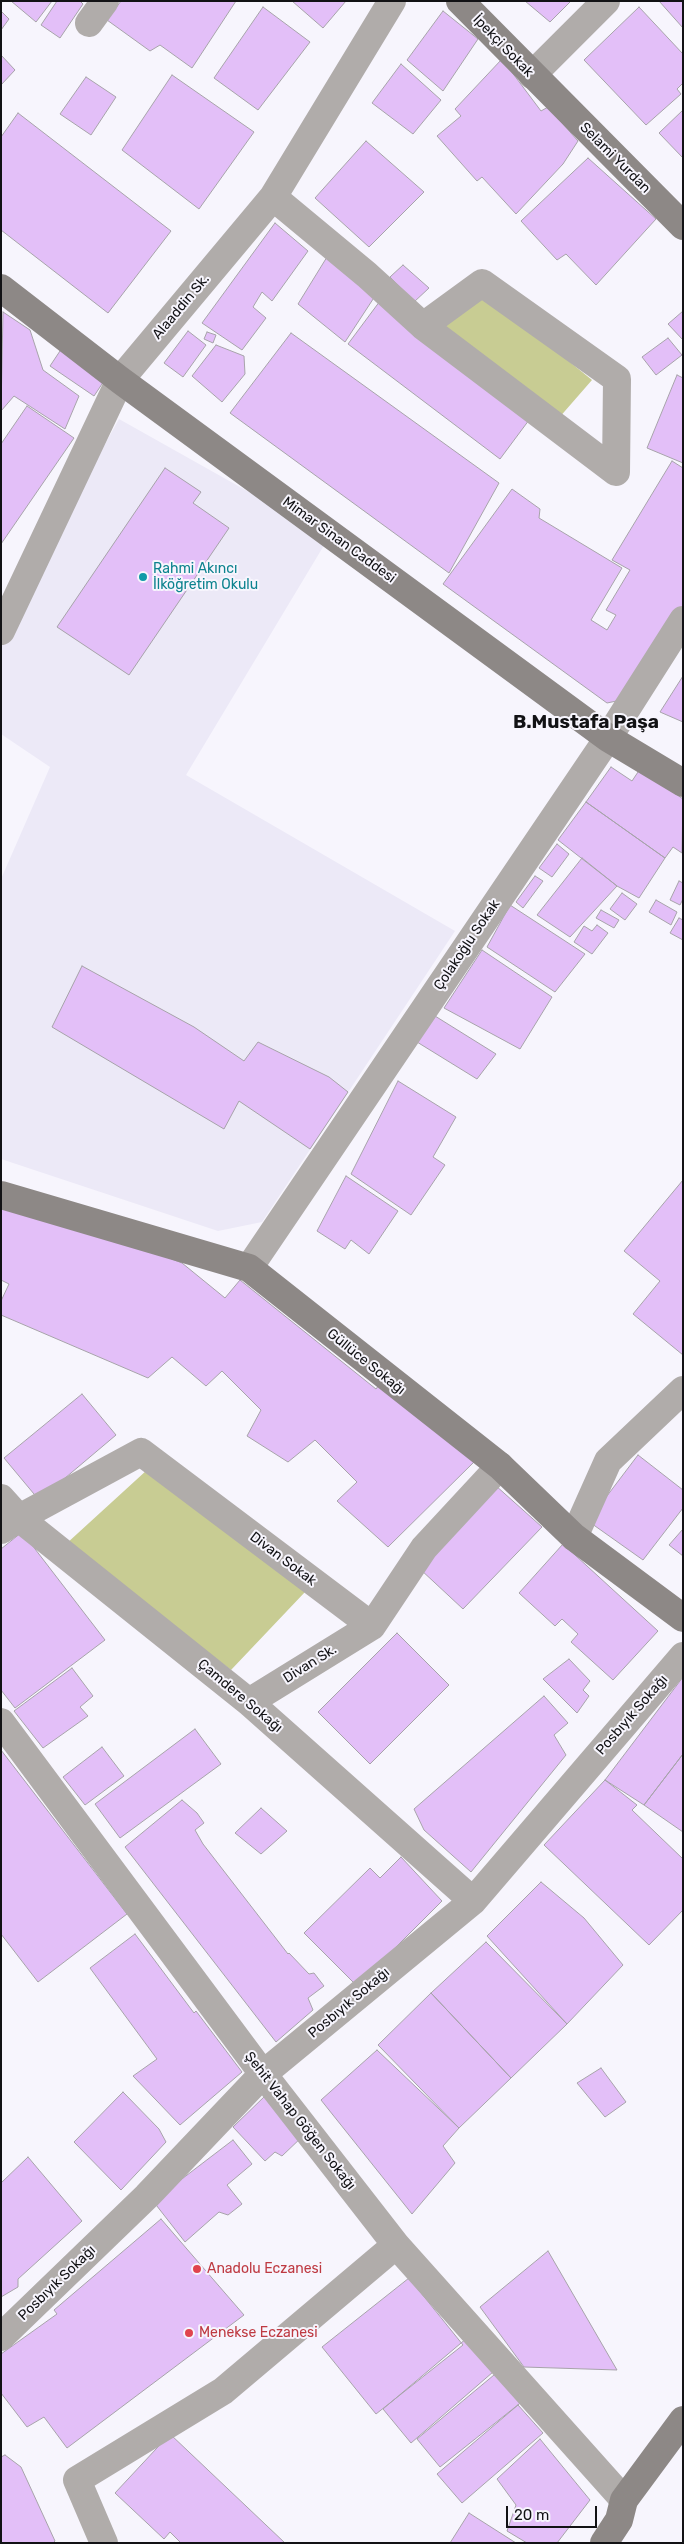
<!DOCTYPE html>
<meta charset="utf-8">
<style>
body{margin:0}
#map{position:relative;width:684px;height:2544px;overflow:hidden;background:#f7f5fd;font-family:Rubik,sans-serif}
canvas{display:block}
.frame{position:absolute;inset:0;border:2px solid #121215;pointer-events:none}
.scale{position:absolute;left:506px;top:2506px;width:91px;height:22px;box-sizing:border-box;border:2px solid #121215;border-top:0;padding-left:6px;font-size:15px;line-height:18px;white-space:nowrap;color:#121215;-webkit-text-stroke:4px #f7f5fd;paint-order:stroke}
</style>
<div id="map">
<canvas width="684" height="2544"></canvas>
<div class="frame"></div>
<div class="scale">20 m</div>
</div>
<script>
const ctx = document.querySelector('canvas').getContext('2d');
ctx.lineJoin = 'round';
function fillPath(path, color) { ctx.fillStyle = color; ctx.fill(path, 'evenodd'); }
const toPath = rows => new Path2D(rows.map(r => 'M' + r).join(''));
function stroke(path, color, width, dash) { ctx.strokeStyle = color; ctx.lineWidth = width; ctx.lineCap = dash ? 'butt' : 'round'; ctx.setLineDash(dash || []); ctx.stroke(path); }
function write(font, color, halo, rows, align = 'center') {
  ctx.font = font + ' Rubik,sans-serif'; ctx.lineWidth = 4; ctx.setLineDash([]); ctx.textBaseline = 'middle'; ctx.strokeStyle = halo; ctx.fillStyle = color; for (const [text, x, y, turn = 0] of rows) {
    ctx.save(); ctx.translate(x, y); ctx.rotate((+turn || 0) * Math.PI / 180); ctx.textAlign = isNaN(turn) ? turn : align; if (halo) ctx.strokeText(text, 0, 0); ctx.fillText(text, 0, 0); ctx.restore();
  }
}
fillPath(toPath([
 [119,419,329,537,186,775,455,931,262,1222,218,1231,1,1159,1,879,50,767,1,734,1,631]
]), '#ece9f7');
fillPath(toPath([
 [487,295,592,380,558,419,441,325],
 [147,1470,305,1592,231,1670,66,1544]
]), '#c8cc93');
const building = toPath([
 [11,1,52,1,36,22,11,1],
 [57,1,80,1,83,4,60,38,41,25,57,1],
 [121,1,236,1,192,68,160,45,150,51,107,20,121,1],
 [292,1,346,1,323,28,292,1],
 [525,1,571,1,550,22,525,1],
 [659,1,683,1,683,28,659,1],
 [263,7,310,42,258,110,214,78,263,7],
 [639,7,683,54,683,83,677,89,681,94,646,125,584,60,639,7],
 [1,11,9,19,1,30,1,11],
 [443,11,478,39,443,91,407,60,443,11],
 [1,55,15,70,1,85,1,55],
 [502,59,541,111,548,107,578,141,563,164,516,214,482,177,477,181,437,136,461,116,455,109,502,59],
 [401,64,441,100,413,134,372,103,401,64],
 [172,75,254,132,199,209,122,150,172,75],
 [86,77,116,97,91,135,60,114,86,77],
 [683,110,683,158,659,133,683,110],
 [18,113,171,231,108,313,1,230,1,137,18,113],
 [366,141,424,192,369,247,315,198,366,141],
 [588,158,656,219,596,285,566,254,557,260,521,221,588,158],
 [275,223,308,251,272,301,262,292,253,307,266,318,242,350,202,323,275,223],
 [327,257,379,290,345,342,298,304,327,257],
 [403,265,429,288,414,302,390,277,403,265],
 [383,297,535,412,500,459,348,344,383,297],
 [683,311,683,340,668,324,683,311],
 [3,312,30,330,43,370,79,396,65,429,14,396,1,411,3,312],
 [188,331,206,345,183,377,164,363,188,331],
 [207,332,216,335,213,343,204,339,207,332],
 [291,333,499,483,449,573,230,413,291,333],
 [668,338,682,355,656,375,642,357,668,338],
 [216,345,244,356,245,374,222,402,192,376,216,345],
 [62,348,106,378,94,396,50,366,62,348],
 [677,375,683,378,683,463,647,448,677,375],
 [27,406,74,438,1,544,1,444,27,406],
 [672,461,683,468,683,606,626,699,607,703,443,584,512,489,540,509,539,518,622,568,591,620,607,630,616,615,606,610,630,570,612,560,672,461],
 [165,468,201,492,193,503,229,528,129,675,57,627,165,468],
 [683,676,683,722,660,712,683,676],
 [611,767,632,781,640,769,683,799,682,853,673,847,665,858,586,802,611,767],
 [586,802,665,858,639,898,617,886,558,840,586,802],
 [557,844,569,854,552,877,539,868,557,844],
 [582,858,617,886,570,937,537,915,582,858],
 [535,876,543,881,523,908,516,902,535,876],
 [679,881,683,883,683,899,680,905,670,900,679,881],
 [622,893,637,904,625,920,610,909,622,893],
 [656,900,677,912,671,925,649,912,656,900],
 [510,905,585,954,555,992,487,947,510,905],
 [601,910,619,920,614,928,596,918,601,910],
 [679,918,683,920,683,940,670,933,679,918],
 [597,925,608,933,592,954,574,942,584,926,592,931,597,925],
 [482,950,552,997,520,1049,444,1008,482,950],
 [82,966,194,1027,244,1061,258,1042,329,1077,348,1092,310,1149,239,1101,224,1129,52,1027,82,966],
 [435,1016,496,1054,477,1079,417,1042,435,1016],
 [398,1081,456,1117,433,1157,445,1165,411,1215,351,1174,398,1081],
 [346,1176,398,1211,369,1254,351,1240,345,1249,317,1231,346,1176],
 [683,1180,683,1355,633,1314,660,1281,624,1251,683,1180],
 [1,1208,157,1253,182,1263,225,1298,240,1280,376,1389,382,1381,475,1461,388,1547,337,1501,357,1482,315,1440,288,1462,247,1436,261,1410,222,1371,206,1386,172,1357,148,1378,1,1315,1,1301,9,1284,1,1280,1,1208],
 [82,1394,116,1435,39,1500,4,1458,82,1394],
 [638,1455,683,1490,683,1508,643,1560,588,1521,638,1455],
 [495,1485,542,1527,463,1609,420,1569,495,1485],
 [683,1529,683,1556,669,1545,683,1529],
 [22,1532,105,1640,15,1708,1,1690,1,1549,22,1532],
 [563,1544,658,1631,613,1680,571,1642,578,1634,562,1619,555,1626,519,1593,563,1544],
 [397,1633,449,1685,370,1764,318,1712,397,1633],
 [569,1659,590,1681,583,1690,589,1696,577,1713,543,1679,569,1659],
 [72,1668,93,1696,80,1707,88,1716,43,1748,14,1711,72,1668],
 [683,1677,683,1754,644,1805,605,1780,683,1677],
 [544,1696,568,1723,554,1735,566,1755,471,1872,424,1830,414,1809,544,1696],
 [195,1729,221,1764,120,1838,95,1804,195,1729],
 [102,1747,124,1776,85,1805,63,1777,102,1747],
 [1,1750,127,1914,38,1982,1,1934,1,1750],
 [683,1754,683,1832,644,1805,683,1754],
 [605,1780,637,1805,632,1810,683,1859,683,1910,649,1945,544,1845,605,1780],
 [182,1800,197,1813,204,1823,195,1830,203,1844,288,1954,289,1953,309,1974,314,1973,324,1986,308,1998,313,2010,276,2042,125,1847,182,1800],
 [261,1808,287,1831,261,1854,235,1833,261,1808],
 [401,1857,442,1901,357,1986,304,1933,370,1868,380,1878,401,1857],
 [541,1882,584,1918,623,1965,567,2024,487,1936,541,1882],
 [135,1934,194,2013,196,2011,242,2072,180,2125,133,2076,157,2059,90,1968,135,1934],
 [486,1942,567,2024,511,2078,431,1993,486,1942],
 [431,1993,511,2078,459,2128,378,2045,431,1993],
 [377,2050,459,2128,443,2146,455,2163,412,2214,321,2100,377,2050],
 [601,2068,626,2102,605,2117,577,2083,601,2068],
 [123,2092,159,2129,166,2142,121,2190,74,2142,123,2092],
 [266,2095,304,2135,282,2156,275,2152,265,2161,233,2127,266,2095],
 [233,2140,252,2164,227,2185,242,2204,228,2215,219,2212,185,2242,153,2201,233,2140],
 [28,2157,82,2221,18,2279,18,2287,1,2297,1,2183,28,2157],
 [161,2219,244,2315,67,2448,44,2417,27,2427,1,2393,1,2354,57,2314,54,2310,161,2219],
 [548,2251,617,2370,524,2367,480,2307,548,2251],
 [409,2278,463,2345,376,2414,322,2347,409,2278],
 [467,2338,493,2372,411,2443,383,2409,467,2338],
 [500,2370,524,2400,440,2467,417,2439,500,2370],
 [518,2405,543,2433,462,2503,437,2474,518,2405],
 [170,2434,285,2543,181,2543,170,2532,164,2539,115,2493,170,2434],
 [540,2439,590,2500,557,2543,527,2543,507,2531,516,2505,497,2479,540,2439],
 [5,2455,21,2467,55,2541,53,2543,1,2543,1,2457,5,2455],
 [469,2513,516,2543,450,2543,469,2513]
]);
fillPath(building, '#e3bff8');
stroke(building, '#a7a3aa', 1);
stroke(toPath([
 [89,23,105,1],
 [532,75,606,1],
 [273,197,367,275,423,326,482,283,617,379,616,472,423,326],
 [1,631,120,380,273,197,392,1],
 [249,1268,608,738,683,620],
 [1,1498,19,1518,249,1702,473,1901],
 [1,1530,19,1518,141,1452,372,1626],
 [574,1537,608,1461,683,1390],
 [249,1702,372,1626,424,1548,500,1466],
 [1,1722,263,2074,396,2245,624,2500],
 [1,2337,147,2196,263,2074,473,1901,683,1656],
 [104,2543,77,2480,223,2391,396,2245]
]), '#b0acaa', 28);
stroke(toPath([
 [460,1,683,226],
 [1,288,120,380,608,738,683,783],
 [1,1195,249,1268,500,1466,574,1537,683,1618],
 [604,2543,619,2520,624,2500,683,2420]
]), '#8d8886', 28);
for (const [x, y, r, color] of [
 [143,577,5,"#0f9aa8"],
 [197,2269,5,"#e0444e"],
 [189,2333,5,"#e0444e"]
]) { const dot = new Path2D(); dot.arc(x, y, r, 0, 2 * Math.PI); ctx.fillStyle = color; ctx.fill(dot); stroke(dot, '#f7f5fd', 2); }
write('14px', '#121215', '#f7f5fd', [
 ["İpekçi Sokak",503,46,46],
 ["Selami Yurdan",615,158,45],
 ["Alaaddin Sk.",181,307,-50],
 ["Mimar Sinan Caddesi",339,540,36],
 ["Çolakoğlu Sokak",467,945,-56],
 ["Güllüce Sokağı",366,1362,39],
 ["Divan Sokak",283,1559,37],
 ["Divan Sk.",310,1664,-32],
 ["Çamdere Sokağı",240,1696,40],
 ["Posbıyık Sokağı",632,1715,-49],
 ["Posbıyık Sokağı",349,2003,-40],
 ["Şehit Vahap Göğen Sokağı",300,2121,52],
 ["Posbıyık Sokağı",57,2283,-44]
]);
write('14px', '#0d838f', '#f7f5fd', [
 ["Rahmi Akıncı",153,569],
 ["İlköğretim Okulu",153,585]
], 'left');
write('14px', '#be3a42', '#f7f5fd', [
 ["Anadolu Eczanesi",207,2269],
 ["Menekse Eczanesi",199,2333]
], 'left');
write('bold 19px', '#121215', '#f7f5fd', [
 ["B.Mustafa Paşa",586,723]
]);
</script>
